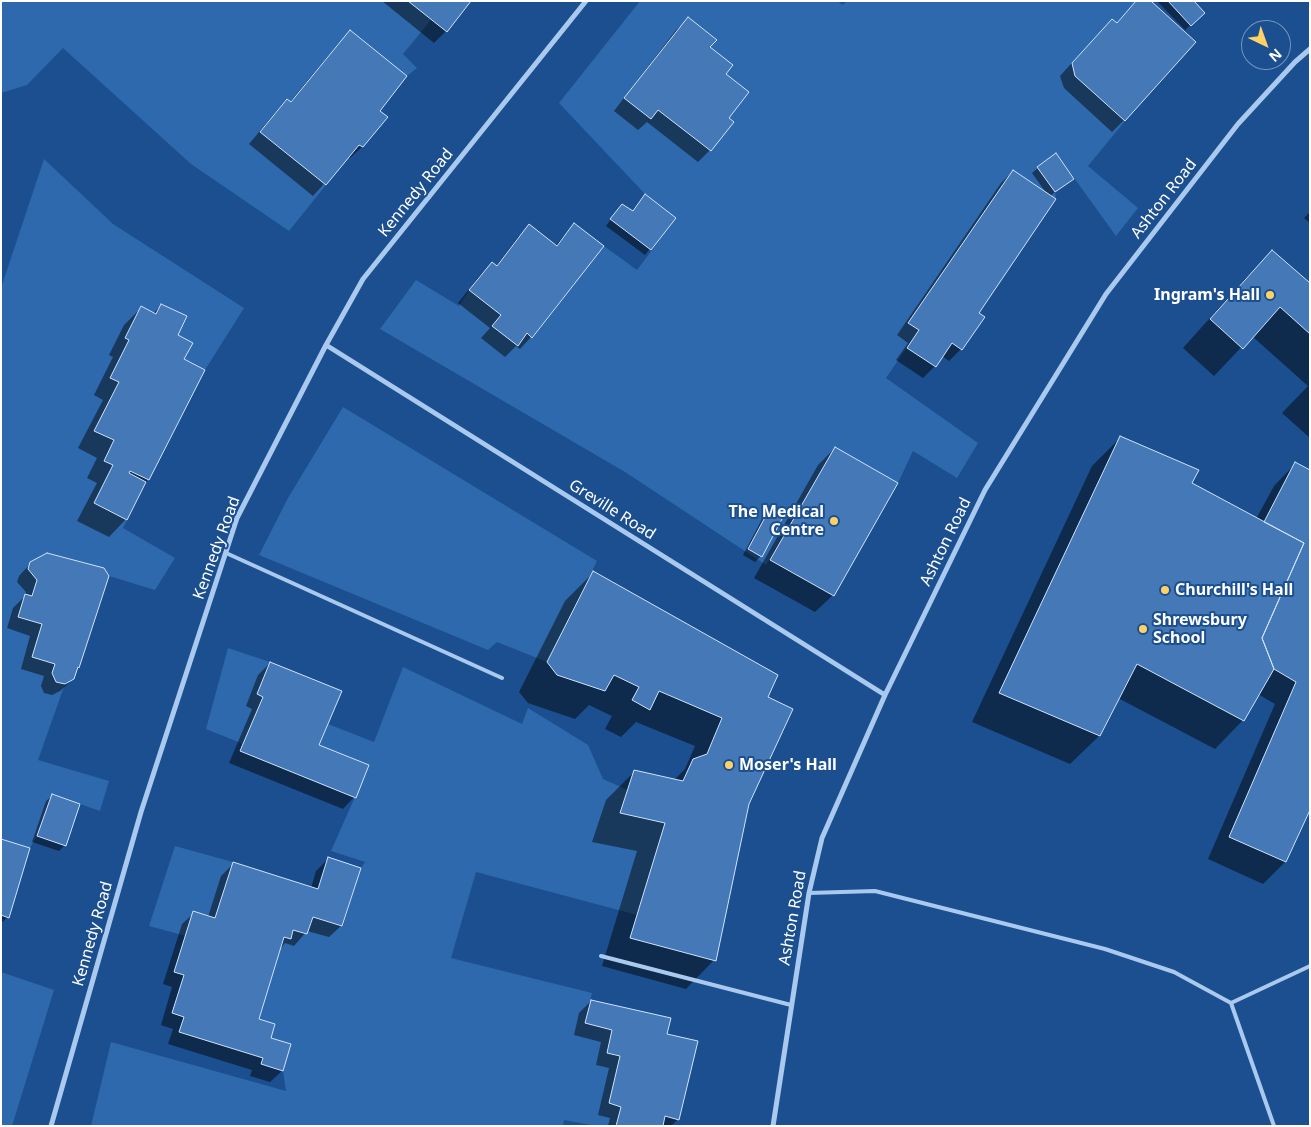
<!DOCTYPE html>
<style>
body{margin:0}
#map{position:relative;width:1311px;height:1127px;overflow:hidden;background:#1b4f8f;font-family:"Noto Sans",sans-serif}
canvas{display:block}
.frame{position:absolute;inset:0;border:2px solid #fff;pointer-events:none}
.north{position:absolute;left:1241px;top:20px;width:50px;height:50px;box-sizing:border-box;background:#1b4f8f;border:1px solid #7695bc;border-radius:50%;rotate:138deg;font-size:14px;font-weight:700;line-height:20px;text-align:center;color:#fff}
.north::after{content:'';display:block;margin:auto;width:18px;height:22px;background:#ffd166;clip-path:polygon(50% 0,100% 100%,50% 72%,0 100%)}
</style>
<div id="map">
<canvas width="1311" height="1127"></canvas>
<div class="frame"></div>
<div class="north">N</div>
</div>
<script>
const ctx = document.querySelector('canvas').getContext('2d');
ctx.lineJoin = 'round';
function fillPath(path, color) { ctx.fillStyle = color; ctx.fill(path, 'evenodd'); }
const toPath = rows => new Path2D(rows.map(r => 'M' + r).join(''));
function stroke(path, color, width, dash) { ctx.strokeStyle = color; ctx.lineWidth = width; ctx.lineCap = dash ? 'butt' : 'round'; ctx.setLineDash(dash || []); ctx.stroke(path); }
function write(font, color, halo, rows, align = 'center') {
  ctx.font = font + ' "Noto Sans",sans-serif'; ctx.lineWidth = 4; ctx.setLineDash([]); ctx.textBaseline = 'middle'; ctx.strokeStyle = halo; ctx.fillStyle = color; for (const [text, x, y, turn = 0] of rows) {
    ctx.save(); ctx.translate(x, y); ctx.rotate((+turn || 0) * Math.PI / 180); ctx.textAlign = isNaN(turn) ? turn : align; if (halo) ctx.strokeText(text, 0, 0); ctx.fillText(text, 0, 0); ctx.restore();
  }
}
fillPath(toPath([
 [1,1,408,1,431,20,403,54,417,68,407,76,350,30,291,102,286,99,260,131,326,185,289,231,191,164,63,48,27,85,1,93],
 [640,1,837,1,843,5,847,1,1136,1,1117,23,1112,19,1072,64,1075,76,1125,121,1088,166,1138,208,1116,236,1056,153,1037,167,1055,192,1056,199,1013,170,908,323,919,330,886,378,978,443,957,478,913,451,898,483,835,447,766,565,625,472,380,329,416,280,459,306,469,290,501,315,492,326,518,345,527,333,533,338,604,246,637,270,676,218,645,194,559,103],
 [688,17,716,39,710,47,733,65,726,74,729,118,734,122,658,110,651,119,625,98],
 [44,159,113,224,244,308,205,370,184,359,193,343,178,335,187,316,161,304,156,314,141,306,125,338,129,340,110,377,119,382,95,431,114,440,104,461,113,465,94,503,127,520,123,528,175,558,155,590,109,576,104,568,48,553,30,562,28,569,37,580,32,596,25,595,18,616,42,624,32,657,55,664,52,673,56,682,65,684,38,760,109,781,100,811,52,794,37,836,30,848,1,839,1,288],
 [343,407,597,561,547,662,497,642,488,650,259,555,288,498],
 [228,648,270,662,257,694,263,697,243,744,206,729],
 [403,667,522,724,528,708,588,745,603,779,628,790,620,813,665,823,637,915,476,872,451,958,592,993,585,1023,612,1030,607,1053,620,1056,609,1103,621,1107,616,1126,596,1126,564,1120,563,1126,91,1126,111,1042,286,1091,283,1071,291,1044,271,1038,275,1024,259,1019,284,937,291,939,293,930,307,934,313,917,343,926,361,868,365,862,331,851,369,765,319,745,328,724,374,742],
 [175,846,233,862,215,918,186,936,149,926],
 [1,972,54,990,12,1126,1,1126]
]), '#2e69ad');
fillPath(toPath([
 [382,1,469,1,446,31,434,43],
 [1157,1,1192,1,1203,13,1185,30],
 [1131,7,1124,120,1112,132,1064,88,1060,76,1100,32,1116,24],
 [688,19,709,47,724,74,727,118,710,150,698,162,647,122,638,130,614,111,676,30],
 [351,31,378,111,386,117,362,147,350,158,348,157,313,196,249,144,275,113,287,101,289,103,339,43],
 [1038,168,1073,178,1050,196,978,313,961,349,949,361,942,356,935,366,923,378,896,360,908,343,897,335,1001,183,1013,171,1047,194,1032,173],
 [640,202,674,218,645,255,606,226,617,211,632,212],
 [1310,212,1310,223,1304,218],
 [574,224,531,337,520,349,516,346,505,357,481,338,490,328,458,303,480,275,492,263,496,266,518,237,530,226,555,246],
 [1272,251,1310,285,1310,438,1282,413,1308,386,1252,336,1214,376,1183,348,1244,280],
 [161,305,176,336,148,479,126,519,109,537,77,521,97,483,87,478,97,458,78,448,103,400,94,395,113,357,109,355,124,325,141,308,153,314],
 [1121,437,1190,484,1256,519,1274,486,1295,464,1310,471,1285,862,1263,884,1208,859,1275,704,1258,694,1243,720,1215,749,1118,698,1099,736,1070,764,972,722,1092,466],
 [835,448,833,595,815,612,754,578,818,465],
 [769,511,761,556,755,562,743,555,763,517],
 [31,563,108,576,78,667,73,679,60,691,52,695,44,693,41,686,44,676,21,669,30,636,7,628,13,608,24,597,26,592,17,582,19,576],
 [594,572,767,697,748,803,714,960,686,989,602,966,637,851,592,842,606,800,635,771,674,780,685,769,695,746,636,722,621,737,605,729,612,716,589,705,575,719,528,703,519,692,565,601],
 [270,663,317,745,354,797,343,809,229,763,252,709,246,706,258,675],
 [52,796,65,845,59,851,32,842,46,801],
 [1,840,8,917,1,923],
 [328,859,341,926,329,937,307,931,294,946,285,943,280,949,257,1020,282,1071,270,1082,250,1076,252,1070,168,1044,173,1029,161,1025,172,987,163,984,182,924,194,913,208,917,221,876,233,864,311,888,316,871],
 [591,1001,665,1035,678,1119,671,1126,608,1126,610,1118,598,1115,609,1068,596,1065,601,1042,574,1035,579,1013]
]), '#0007');
const building = toPath([
 [408,1,471,1,447,32,408,1],
 [1136,1,1151,1,1196,42,1125,121,1075,76,1072,63,1112,19,1117,23,1136,1],
 [1168,1,1194,1,1205,13,1191,26,1168,1],
 [688,17,717,40,710,47,733,65,726,74,749,92,729,118,734,122,711,151,658,110,651,119,624,98,688,17],
 [350,30,407,76,380,111,388,117,363,147,359,145,326,185,260,132,287,99,291,102,350,30],
 [1056,153,1074,179,1055,192,1037,167,1056,153],
 [1013,170,1056,199,979,313,985,317,962,350,952,343,936,367,907,348,919,330,908,323,1013,170],
 [645,194,676,218,651,250,610,219,622,204,633,211,645,194],
 [574,223,604,246,532,338,527,333,518,346,492,326,501,315,469,290,492,262,497,266,529,224,557,246,574,223],
 [1272,250,1310,283,1310,334,1280,307,1243,349,1210,319,1272,250],
 [161,304,187,316,178,335,193,343,184,359,205,370,149,480,130,471,129,473,146,482,127,520,94,503,113,465,104,461,114,440,94,431,119,382,110,378,129,340,125,338,141,306,156,314,161,304],
 [1120,436,1199,470,1192,483,1304,543,1262,638,1274,669,1244,721,1137,664,1100,736,999,693,1120,436],
 [835,447,898,483,834,596,770,560,835,447],
 [1295,462,1310,470,1310,810,1286,862,1229,837,1296,682,1274,669,1262,638,1304,543,1264,522,1295,462],
 [769,510,783,517,762,557,748,549,769,510],
 [47,553,104,568,109,576,79,668,78,667,74,679,65,684,56,682,52,673,55,664,32,657,42,624,18,617,25,594,32,596,37,580,28,569,30,562,47,553],
 [593,571,778,675,768,697,793,709,749,804,716,961,630,938,665,823,620,813,634,770,683,781,693,759,707,754,722,718,659,691,650,710,632,700,639,687,614,675,605,691,557,675,547,662,593,571],
 [270,662,342,691,319,745,369,765,356,798,240,751,263,697,257,694,270,662],
 [52,794,80,804,66,846,37,836,52,794],
 [1,839,30,848,9,918,1,915,1,839],
 [328,857,361,868,342,926,313,917,307,934,293,930,291,939,284,937,259,1019,275,1024,271,1038,291,1044,283,1071,261,1064,263,1058,179,1032,184,1017,172,1013,184,975,174,972,193,911,215,918,233,862,318,889,328,857],
 [591,1000,671,1018,667,1034,698,1041,679,1120,665,1116,663,1126,616,1126,621,1107,609,1103,620,1056,607,1053,612,1030,585,1023,591,1000]
]);
fillPath(building, '#4478b7');
stroke(building, '#cfe3fa', 1);
stroke(toPath([
 [226,553,502,678],
 [809,893,875,891,1105,949,1174,972,1231,1003,1274,1126],
 [601,956,791,1005],
 [1231,1003,1310,966]
]), '#a9c9ee', 4);
stroke(toPath([
 [326,345,885,695],
 [51,1126,141,812,237,518,326,345,363,279,586,1],
 [773,1126,809,893,822,838,885,695,985,490,1106,294,1238,124,1295,62,1310,49]
]), '#a9c9ee', 5);
for (const [x, y, r, color] of [
 [1270,295,5,"#ffd166"],
 [834,521,5,"#ffd166"],
 [1165,590,5,"#ffd166"],
 [1143,629,5,"#ffd166"],
 [729,765,5,"#ffd166"]
]) { const dot = new Path2D(); dot.arc(x, y, r, 0, 2 * Math.PI); ctx.fillStyle = color; ctx.fill(dot); stroke(dot, '#1b4f8f', 2); }
write('16px', '#fff', '#1b4f8f', [
 ["Kennedy Road",416,193,-51],
 ["Ashton Road",1164,199,-52],
 ["Greville Road",612,510,32],
 ["Ashton Road",946,542,-64],
 ["Kennedy Road",217,548,-70],
 ["Ashton Road",793,918,-80],
 ["Kennedy Road",93,934,-74]
]);
write('bold 16px', '#fff', '#1b4f8f', [
 ["Ingram's Hall",1260,295,"right"],
 ["The Medical",824,512,"right"],
 ["Centre",824,530,"right"],
 ["Churchill's Hall",1175,590],
 ["Shrewsbury",1153,620],
 ["School",1153,638],
 ["Moser's Hall",739,765]
], 'left');
</script>
